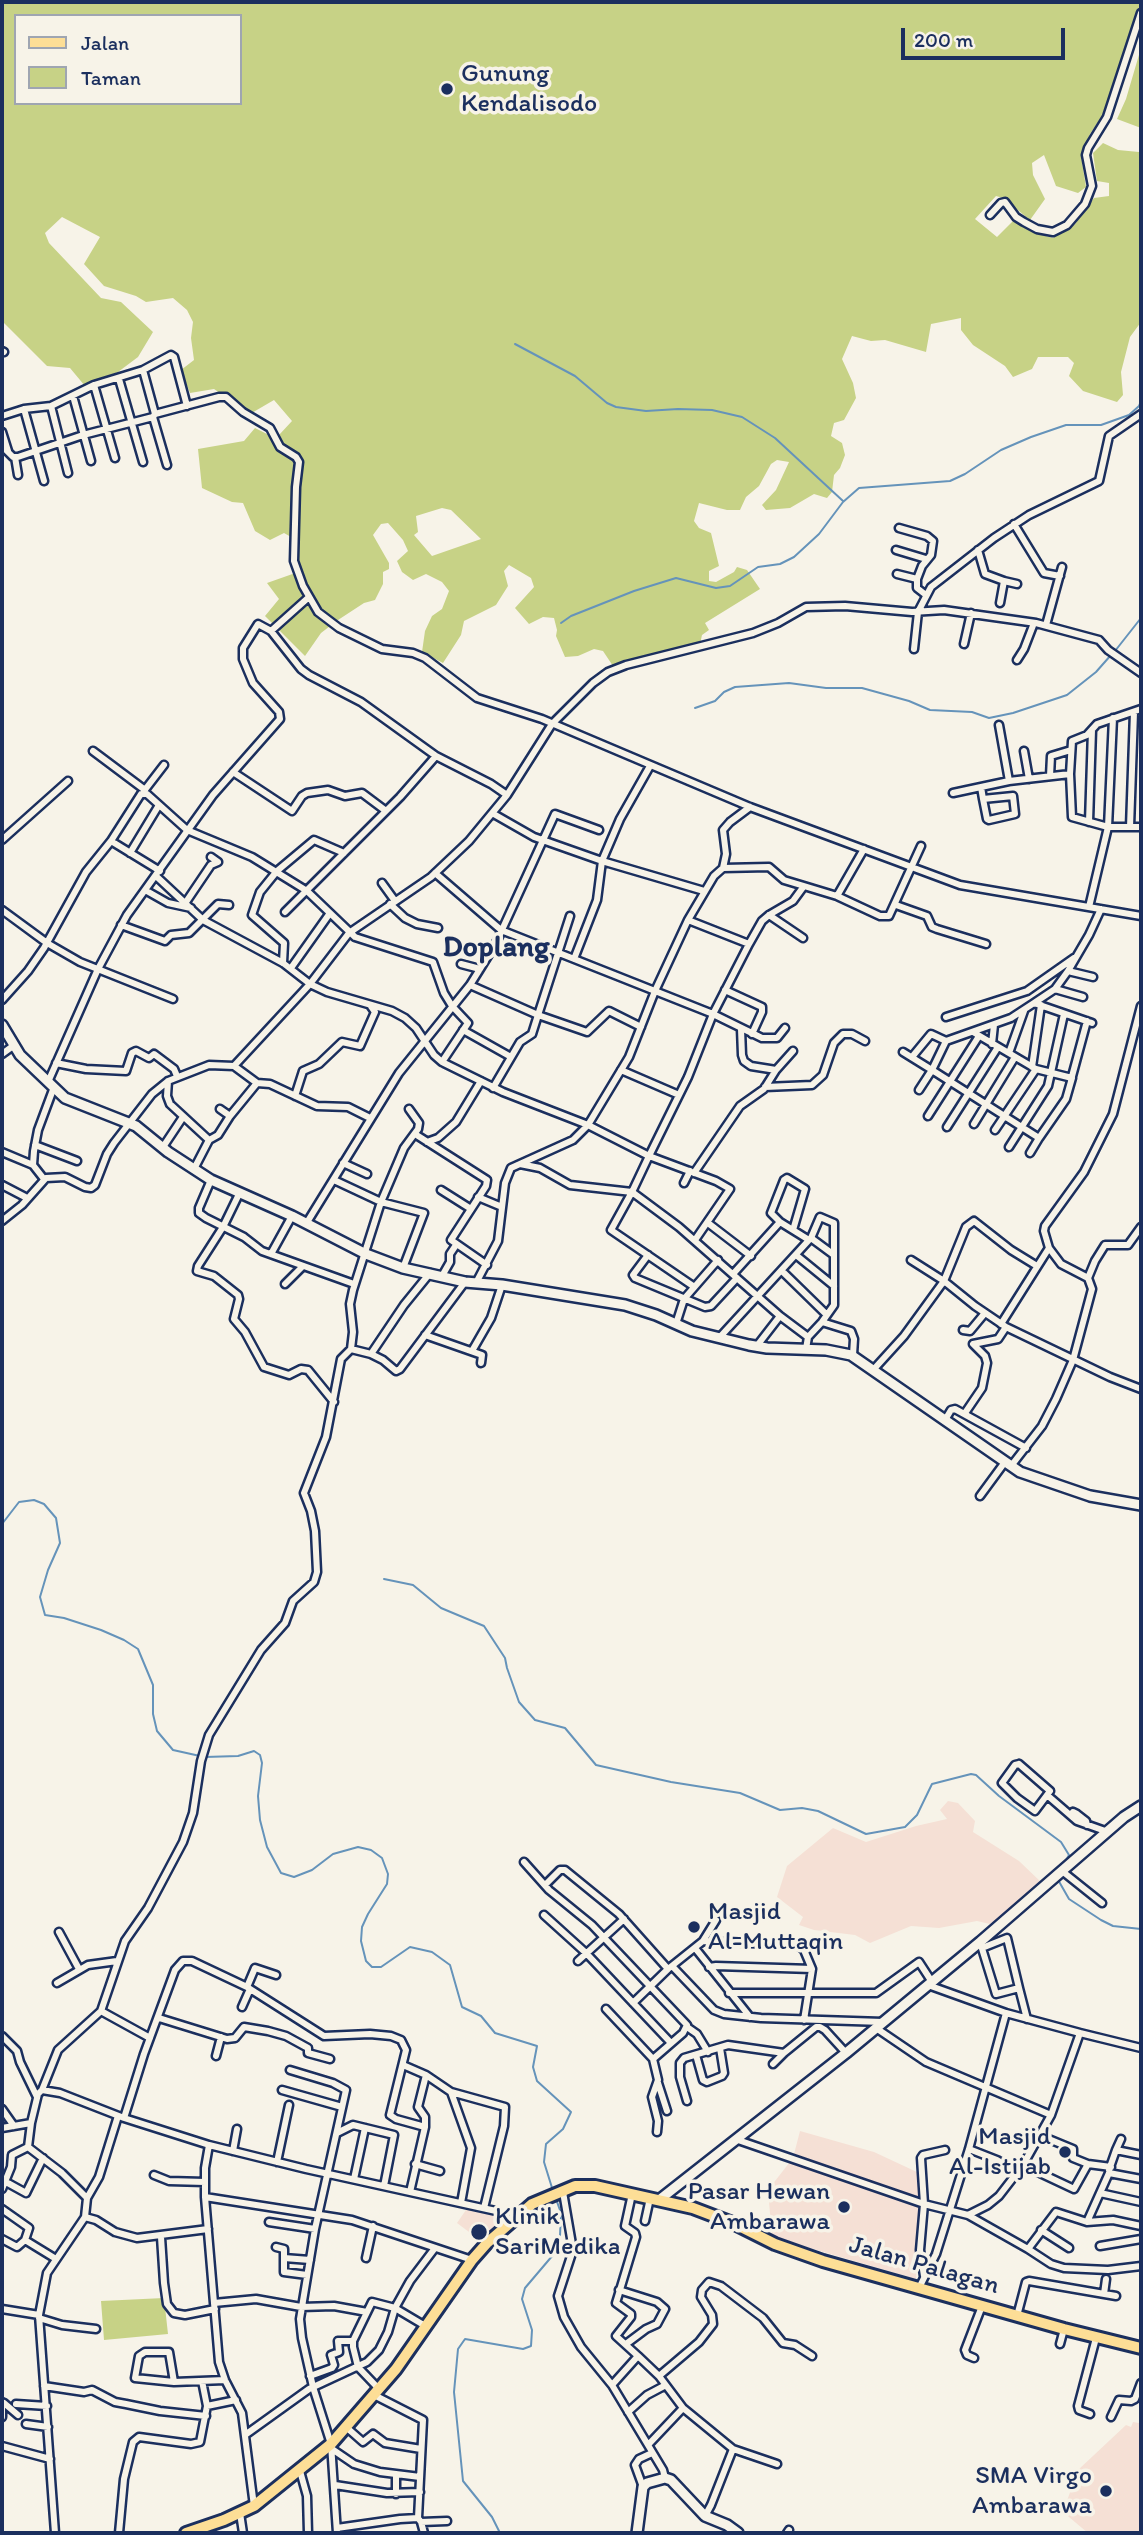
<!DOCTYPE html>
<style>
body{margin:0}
#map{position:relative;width:1143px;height:2535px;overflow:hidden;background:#f7f3e8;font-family:Itim,sans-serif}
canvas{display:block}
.frame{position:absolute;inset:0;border:4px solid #1b2f5e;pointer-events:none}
.legend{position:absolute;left:14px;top:14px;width:228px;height:91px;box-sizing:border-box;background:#f7f3e8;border:2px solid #9fa5b1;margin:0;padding:9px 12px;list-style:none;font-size:21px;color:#1b2f5e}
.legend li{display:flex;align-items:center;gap:14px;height:35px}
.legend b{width:35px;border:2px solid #9fa5b1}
.scale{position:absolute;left:901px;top:28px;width:164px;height:32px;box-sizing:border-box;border:4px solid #1b2f5e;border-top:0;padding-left:9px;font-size:21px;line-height:24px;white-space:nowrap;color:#1b2f5e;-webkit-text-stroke:5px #f7f3e8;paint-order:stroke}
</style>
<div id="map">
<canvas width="1143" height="2535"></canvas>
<div class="frame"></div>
<ul class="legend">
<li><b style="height:9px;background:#fdde96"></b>Jalan</li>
<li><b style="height:19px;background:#c7d286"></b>Taman</li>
</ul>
<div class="scale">200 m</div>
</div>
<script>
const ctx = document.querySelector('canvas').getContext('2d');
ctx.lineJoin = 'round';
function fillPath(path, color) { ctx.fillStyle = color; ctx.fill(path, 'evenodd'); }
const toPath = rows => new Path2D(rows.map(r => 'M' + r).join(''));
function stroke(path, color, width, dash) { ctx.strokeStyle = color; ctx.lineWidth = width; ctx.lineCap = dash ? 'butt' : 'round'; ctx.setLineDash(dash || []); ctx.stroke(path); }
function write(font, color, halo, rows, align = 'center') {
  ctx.font = font + ' Itim,sans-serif'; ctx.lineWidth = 7; ctx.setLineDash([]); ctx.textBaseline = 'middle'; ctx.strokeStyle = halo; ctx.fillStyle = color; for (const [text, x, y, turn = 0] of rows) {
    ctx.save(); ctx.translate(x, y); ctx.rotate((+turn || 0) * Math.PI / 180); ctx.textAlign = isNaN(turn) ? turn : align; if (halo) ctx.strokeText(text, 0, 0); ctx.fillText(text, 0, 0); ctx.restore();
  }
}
fillPath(toPath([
 [948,1801,958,1803,975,1821,973,1832,1019,1861,1042,1883,1007,1913,990,1924,977,1921,939,1928,911,1926,870,1943,855,1935,814,1930,799,1925,803,1917,777,1897,787,1866,833,1828,866,1842,916,1826,947,1819,940,1810],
 [800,2131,874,2152,919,2173,916,2279,772,2237,768,2190,793,2158],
 [468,2207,489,2212,502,2219,481,2241,457,2223],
 [1141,2421,1141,2533,1088,2533,1063,2512,1078,2470,1126,2425,1131,2427,1133,2422,1139,2423]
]), '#f5e0d5');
fillPath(toPath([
 [2,2,1141,2,1102,116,1090,134,1081,156,1086,187,1078,193,1056,186,1044,155,1032,163,1033,175,1045,199,1030,220,1003,198,996,196,975,219,997,237,1013,221,1032,232,1053,238,1075,224,1094,198,1109,196,1109,183,1097,181,1093,153,1103,143,1118,150,1139,152,1141,147,1141,322,1130,337,1121,372,1123,395,1117,402,1083,391,1069,376,1074,363,1068,357,1038,357,1032,369,1013,377,1005,366,973,345,961,330,961,318,931,324,926,352,885,340,871,341,852,336,842,359,853,383,856,398,844,420,834,423,831,436,842,443,845,455,840,468,834,475,832,492,827,498,814,494,790,508,766,510,762,505,776,490,789,462,777,460,771,464,759,486,746,497,740,510,727,510,699,503,694,521,699,528,711,533,719,566,709,571,709,581,716,582,734,572,737,567,747,570,760,589,705,623,709,630,702,635,700,644,653,662,613,666,603,651,594,649,578,656,565,657,556,636,557,630,554,618,543,617,529,624,515,608,534,587,531,578,509,565,504,571,508,586,496,605,464,621,461,635,443,663,422,652,425,631,432,616,442,609,449,591,442,582,426,574,413,580,402,572,397,561,408,551,403,540,388,523,381,524,373,535,389,563,389,569,383,572,383,584,375,600,364,603,338,620,321,633,305,656,265,616,279,599,267,583,301,571,289,557,300,542,284,533,270,540,255,531,243,503,232,502,202,488,198,449,244,441,255,428,269,435,279,435,292,421,274,400,250,414,214,389,190,393,181,370,194,360,191,338,193,322,187,310,173,298,146,302,136,296,104,286,84,264,100,237,62,217,45,233,49,243,101,298,121,302,153,332,138,357,118,372,85,386,70,368,47,366,2,321],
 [16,16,240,16,240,103,16,103],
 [442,508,451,510,481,539,432,556,414,535,418,532,416,516],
 [1141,48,1141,128,1117,119,1126,99],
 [164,2298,168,2334,104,2340,101,2301]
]), '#c7d286');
stroke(toPath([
 [515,344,575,376,607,403,616,407,646,411,678,409,712,410,742,417,775,438,843,501],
 [561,623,571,616,634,591,676,578,716,588,730,586,758,567,780,564,794,557,819,534,843,502,859,488,950,481,965,474,1001,450,1031,437,1066,425,1101,425,1129,415,1139,406,1141,401],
 [1115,651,1141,618],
 [695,708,715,701,724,692,735,687,789,683,826,688,862,688,909,701,930,710,972,712,989,718,1013,713,1067,695,1096,672,1111,655],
 [2,1524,19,1502,34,1500,44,1504,56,1518,60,1543,48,1570,40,1597,45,1615,64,1618,101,1630,124,1640,138,1649,153,1685,153,1714,157,1731,173,1750,200,1756],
 [384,1579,413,1585,441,1608,484,1626,505,1658,507,1668,519,1702,535,1720,565,1728,596,1765,671,1782,740,1793,780,1810,802,1808,818,1811,866,1834,905,1827,917,1815,932,1784,971,1774,976,1775,999,1796,1061,1842,1069,1855,1065,1862],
 [205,1757,238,1756,254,1751,260,1755,262,1763,258,1796,260,1820,267,1847,281,1873,294,1877,312,1870,333,1854,358,1847,371,1850,382,1858,388,1874,387,1884,368,1914,362,1927,361,1941,366,1961,372,1967,381,1967,410,1947,432,1952,450,1965,462,2007,481,2016,495,2033,537,2046,533,2067,537,2081,571,2112,563,2129,546,2144,544,2162,553,2191],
 [1057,1878,1069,1899,1101,1920,1113,1926,1141,1929],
 [2,2512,2,2533],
 [500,2533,492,2517,463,2481,454,2392,458,2349,465,2339,523,2349,531,2346,532,2330,522,2299,525,2288,553,2255,560,2236,561,2213,556,2199]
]), '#6593ba', 2);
const street = toPath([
 [990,215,1001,203,1005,202,1016,217,1024,222,1037,229,1053,232,1067,225,1085,204,1092,186,1086,155,1088,148,1107,117,1141,13],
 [2,351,4,352],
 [143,370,155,414],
 [119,379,143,462],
 [94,385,115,458],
 [73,396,91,461],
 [51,406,68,473],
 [24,409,44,481],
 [2,416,24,409,51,406,94,385,143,370,171,355,174,357,187,406],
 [153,417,167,465],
 [2,432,8,451],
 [2,446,13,457,18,457,83,435,153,417,155,414,219,397,226,397,243,412,270,428,280,447,296,457,299,462,296,487,294,561,303,586,318,612,339,628,382,649,413,653,425,658,477,698,542,719,750,807,960,885,1141,916],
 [15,457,18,475],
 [1014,524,1044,573,1060,576],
 [899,528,927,536,933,541,931,555,922,566,917,579,917,588,926,595],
 [896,550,926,559],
 [978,550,985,574,1004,581,1000,603],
 [897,574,917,579],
 [1004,581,1017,584],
 [1046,625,1062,567],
 [271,631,309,597],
 [964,644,971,613],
 [914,649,918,612,931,587,994,538,1029,515,1099,481,1109,436,1141,414],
 [1017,660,1024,649,1034,623],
 [999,725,1009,781],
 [93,751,145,790],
 [1024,751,1029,779],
 [233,772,292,811,302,796,307,793,328,790,345,796,362,793,386,811],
 [1070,774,1072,817,1108,827,1141,827],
 [1050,776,1051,756,1071,750],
 [981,787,983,799,987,819,989,820,1015,814,1013,796,983,799],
 [144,791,164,765],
 [953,793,1009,781,1070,774,1072,741,1087,735,1097,724,1141,709],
 [492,813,534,837,602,861,704,891],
 [1089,822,1092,730],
 [1130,827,1134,712],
 [2,840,68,781],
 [111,841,160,871],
 [130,853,159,805],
 [723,868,726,854,723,830,730,822,750,807],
 [435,873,501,930,713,1014,762,1038,777,1038,785,1028],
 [156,876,203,920,283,963,310,984,327,992,392,1011,405,1018,416,1028,434,1055,442,1062],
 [382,883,395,901],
 [804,886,837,896,864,849],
 [145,890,168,903,191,908],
 [837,896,880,916,889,916,921,846],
 [186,902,211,865,218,862,211,857],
 [390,904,405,918,417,924,438,928],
 [896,905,927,916,932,927,937,929,986,944],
 [1089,907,1108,827,1113,718],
 [2,910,47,943,80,962,173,999],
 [285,912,400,797,436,756],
 [769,915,803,938],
 [688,920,749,944],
 [121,925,165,941,171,935,189,933,218,904,229,905],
 [574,959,597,900,602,861,620,819,650,766],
 [283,963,284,943,252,915,260,892,277,871,314,840,344,853],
 [461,964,480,969],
 [291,968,330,913],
 [1068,971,1055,989,1083,997],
 [1093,977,1068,971,1089,935,1101,909],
 [470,985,538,1015,570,916],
 [1055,989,1034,1003,1092,1023],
 [725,990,762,1007,762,1012,752,1034],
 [2,1000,28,971,44,948,86,872,111,841,141,794,147,794,187,830,252,857,307,891,355,937,433,962,444,993,452,1006,468,1023,442,1062,503,1092,588,1125,649,1156,632,1192,679,1227,780,1316,808,1337],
 [946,1017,1027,991,1074,958],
 [741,1029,742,1055,744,1061,751,1066,776,1070,793,1051],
 [463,1030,511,1057],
 [992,1044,994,1025],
 [903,1052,932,1070,946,1041,1011,1018,1034,1003],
 [1009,1053,1024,1011],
 [2,1054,13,1046],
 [912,1057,931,1034,946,1041],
 [56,1063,86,1069,126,1071,132,1053,136,1051,149,1058,154,1054,174,1069,177,1076],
 [234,1066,257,1083],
 [1032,1067,1041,1005],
 [621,1070,679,1095],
 [1071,1080,1087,1021],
 [168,1081,167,1096,170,1104,209,1140],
 [48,1082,98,969,127,915,213,795,280,719,279,712,253,683,243,659,243,648,258,624,271,631,301,669,309,675,361,702,436,756,491,784,507,795],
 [765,1087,812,1085,823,1075,834,1043,843,1034,852,1034,865,1041],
 [493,1088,520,1042,532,1034,538,1015,587,1032,609,1011,641,1027],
 [919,1090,932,1070,1039,1138,1066,1099,1072,1078,1036,1069,973,1032],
 [295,1096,303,1071,319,1064,342,1042,360,1046,375,1012,370,1005],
 [220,1109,230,1116],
 [928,1116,979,1036],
 [974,1124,1015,1057],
 [947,1127,998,1047],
 [995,1130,1036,1069],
 [415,1134,487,1180,486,1186,451,1240,487,1265],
 [427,1142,438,1138,456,1122,481,1081],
 [35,1145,77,1161],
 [163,1147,183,1117],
 [1009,1147,1048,1086,1064,1014],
 [2,1152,33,1165],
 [1030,1153,1039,1138],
 [343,1163,367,1174],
 [520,1164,540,1168,570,1185,632,1192,611,1230,693,1286],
 [194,1169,209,1140,218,1135,230,1116,257,1083,270,1084,317,1106,348,1107,370,1118],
 [694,1173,740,1106,764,1089,776,1070],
 [44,1179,33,1165,34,1151,38,1130,54,1087],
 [211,1180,199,1208,199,1213,206,1218,244,1237,262,1251,354,1284],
 [334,1180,381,1202,424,1213,403,1268],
 [684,1183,690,1171],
 [2,1185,27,1198],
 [441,1190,471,1209],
 [240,1192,223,1227,198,1266,197,1271,214,1276,238,1295,239,1299,234,1319,245,1332,264,1367,289,1375,301,1369,308,1370,334,1402],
 [478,1197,502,1207],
 [2,1221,22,1205,46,1178,65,1177,85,1187,91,1188,95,1185,107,1154,114,1143,152,1094,168,1081,209,1065,234,1066,310,984,349,933,431,877,469,841,507,795,552,724,593,683,608,672,626,665,753,633,778,623,806,607,845,606,912,612,944,610,1036,623,1099,640,1108,650,1141,673],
 [780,1222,771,1213,784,1180,787,1178,805,1189,793,1230],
 [708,1223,751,1256],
 [306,1224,399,1073,470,985,480,969,496,943,555,814,599,830],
 [811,1238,820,1217,834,1223,834,1255],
 [271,1254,292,1216],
 [648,1255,633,1275,635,1278,705,1307,711,1306,737,1278],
 [796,1255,834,1286],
 [1037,1266,1011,1250,974,1221,966,1227,944,1281,975,1306,1006,1327,1110,1377,1141,1389],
 [782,1271,827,1315],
 [733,1274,780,1222,809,1240,811,1238,834,1255,834,1305,822,1322,808,1337,806,1349],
 [442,1276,450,1262,450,1254,456,1245],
 [1088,1278,1095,1261,1105,1245,1128,1245,1141,1227],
 [476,1283,498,1241,505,1183,511,1168,573,1140,588,1125,629,1057,655,991,688,920,714,876,723,868,769,867,784,880,804,886,793,901,769,915,762,921,749,944,713,1014,688,1077,649,1156,716,1181,730,1189,695,1240],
 [285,1284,303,1266],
 [822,1322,851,1331,854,1339,853,1355],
 [676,1324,684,1299,718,1260],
 [1001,1324,1049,1248],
 [963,1330,970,1331,985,1313],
 [425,1335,482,1355,481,1363],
 [719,1338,809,1240],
 [756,1347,780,1316],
 [351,1349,353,1332,350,1304,353,1290,381,1202,404,1148,418,1129,419,1123,409,1109],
 [472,1351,491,1318,502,1285],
 [371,1354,404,1305,430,1273],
 [874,1369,904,1336,944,1281,911,1260],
 [965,1413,982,1388,987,1363,985,1356,973,1344,998,1339,1006,1327],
 [945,1420,951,1410,955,1409,1026,1448],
 [1011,1466,1042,1426,1056,1399,1073,1360,1092,1289,1088,1278,1061,1264,1049,1248,1044,1231,1045,1226,1084,1172,1113,1114,1141,1006],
 [980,1496,1005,1462],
 [1019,1764,1050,1791,1035,1811,1017,1798,1002,1783,1015,1765,1019,1764],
 [1047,1795,1077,1821,1108,1832],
 [1071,1815,1073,1812,1077,1814,1086,1821,1087,1825],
 [524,1862,549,1890,592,1925,687,2025,683,2033,653,2059],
 [1062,1871,1102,1903],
 [545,1885,560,1870,565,1870,619,1914,668,1969],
 [544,1915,586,1953,671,2043],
 [59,1932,79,1969],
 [703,1941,716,1920],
 [980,1942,996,1994,1019,1988,1027,2019],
 [695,1948,750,2017],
 [982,1948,1007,1938,1019,1988],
 [578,1961,624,1919],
 [672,1966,714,2010,724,2014,761,2018,883,2022],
 [709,1967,716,1966,812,1969,804,2020],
 [57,1983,88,1965,117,1961],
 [247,1987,255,1968,276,1975],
 [729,1993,876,1993,919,1962,932,1982],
 [633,2003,668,1969,703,1941,798,1945,804,1950,812,1969],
 [242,2007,250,1989],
 [606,2009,653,2059,658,2080,652,2097,658,2121,657,2132],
 [101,2011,150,2038],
 [1006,2013,1080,2033,1051,2115],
 [159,2018,227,2039,235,2038,244,2027,268,2031,286,2036,308,2048,308,2053,330,2059],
 [687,2027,697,2034,708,2052],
 [876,2028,926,2062,1051,2115,1023,2165,999,2196,988,2205,968,2215],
 [1080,2033,1141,2048],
 [2,2036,17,2051,20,2062,37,2097],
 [696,2055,703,2080,707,2082,722,2076,724,2073,720,2048],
 [216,2056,221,2037],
 [773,2064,784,2053],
 [403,2065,426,2075,451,2092,505,2107,504,2126,484,2208],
 [290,2070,333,2083,346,2090,315,2229,300,2319,302,2338,313,2387,331,2444,337,2533],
 [658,2083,667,2111],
 [42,2090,58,2050,101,2011,125,1941,148,1908,183,1842,193,1813,201,1761,209,1735,261,1650,285,1623,293,1601,314,1582,317,1572,315,1531,311,1511,304,1493,326,1437,341,1359,351,1349,371,1354,383,1360,396,1371,400,1369,465,1282],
 [282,2090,342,2107],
 [451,2092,471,2148,461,2203],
 [687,2101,680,2077,680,2063,684,2058,728,2045,784,2053,816,2027,820,2027,825,2030,846,2053],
 [2,2109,14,2126],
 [124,2118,144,2054,175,1970,183,1961,192,1961,247,1987,324,2036,370,2034,391,2036,401,2040,406,2050,390,2115,396,2119,425,2127,410,2192],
 [31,2123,28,2147,62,2173,87,2198,85,2217,47,2273,39,2315,55,2533],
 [425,2127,425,2117,418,2107,426,2075],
 [2,2128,31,2123,38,2094,42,2090,60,2093,124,2118,209,2145,306,2169,496,2211,512,2220],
 [337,2133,353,2125,394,2135,384,2186],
 [1039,2135,1073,2149,1073,2158,1088,2164,1111,2167],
 [738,2140,924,2204,968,2215,1028,2249,1056,2212,1087,2222,1113,2220,1141,2226],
 [209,2145,205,2168,205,2197,219,2362,225,2380,242,2413,254,2506],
 [969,2149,997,2160,1018,2173],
 [1116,2150,1121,2139],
 [233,2151,237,2129],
 [277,2162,289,2105],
 [415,2164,440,2171],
 [1023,2165,1074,2189,1088,2164],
 [1109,2170,1116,2150,1141,2155],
 [154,2175,169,2181,205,2182],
 [354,2179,365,2128],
 [6,2182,26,2193,43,2158],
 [2,2189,11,2167,12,2155,28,2147],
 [563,2192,573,2250,558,2296,564,2317,581,2347,612,2385,663,2470,665,2478],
 [1100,2193,1109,2173,1141,2179],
 [632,2194,625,2226,635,2233,636,2237,616,2303,631,2314,631,2317,616,2336,638,2356],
 [205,2197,352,2220,472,2260],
 [87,2198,99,2177,118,2116],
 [2,2209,29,2228,25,2240,56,2259],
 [85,2217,96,2220,115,2232,137,2238,208,2229],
 [645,2221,650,2198],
 [269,2222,315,2229],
 [1087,2222,1100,2193,1141,2202],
 [1041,2230,1069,2248],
 [161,2237,164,2283,167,2304,174,2313,185,2315,215,2309],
 [2,2239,17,2247,25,2240],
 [1100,2246,1141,2239],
 [276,2247,284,2249,284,2258,310,2260],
 [1028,2249,1051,2264,1064,2268,1108,2270,1141,2266],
 [284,2258,284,2272,307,2275],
 [366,2258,373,2226],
 [924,2276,920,2250,924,2204,921,2158,923,2155,945,2150],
 [919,2288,936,2254,969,2149,1006,2013,928,1985],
 [619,2290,657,2302,665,2309,657,2324,646,2329,626,2344],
 [1104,2294,1106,2279],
 [214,2303,256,2299,301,2307,334,2306,367,2312],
 [2,2309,39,2315],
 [1017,2316,1026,2282,1029,2281,1116,2296],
 [39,2318,62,2325,96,2329],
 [1060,2344,1064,2329],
 [974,2358,967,2355,965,2350,982,2306],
 [310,2376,332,2368,334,2365,331,2355,339,2352,338,2341,353,2341],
 [659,2376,699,2342,713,2324,712,2315,701,2297,702,2290,709,2282,721,2286,763,2318,783,2343,795,2345,812,2356],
 [174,2382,169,2352,145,2352,139,2356,135,2378,174,2382,225,2380],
 [612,2385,638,2356,659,2376,683,2408,648,2445],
 [44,2386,84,2392,92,2390,115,2402,126,2404,160,2411,206,2416],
 [379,2389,358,2367,353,2347,353,2341,372,2302,395,2308,427,2327],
 [374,2395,423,2420,418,2518],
 [4,2403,18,2415],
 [16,2404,47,2406],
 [207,2406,236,2400],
 [683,2408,733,2449,777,2464],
 [628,2412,647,2395,664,2386],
 [1090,2414,1079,2410,1078,2406,1096,2338],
 [2,2417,2,2402],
 [1111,2417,1119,2400,1131,2401,1135,2399,1141,2383],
 [26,2424,48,2427],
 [346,2427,363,2442,373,2434,385,2443,421,2449],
 [245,2435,309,2389,367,2362,379,2350,388,2332,395,2308,410,2281,435,2248],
 [2,2446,50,2459],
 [332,2449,354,2464,380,2472,420,2477],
 [300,2471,307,2496,308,2533],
 [335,2485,387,2493,420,2492],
 [643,2487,635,2465,639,2459,652,2453],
 [396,2494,396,2474],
 [240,2513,243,2533],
 [705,2516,711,2505,733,2449],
 [421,2522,424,2533],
 [337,2528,400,2519,418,2518,421,2522,447,2521],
 [119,2533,124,2479,133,2442,139,2437,191,2444,200,2442,207,2406,202,2381],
 [787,2533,789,2530]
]);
const secondary = toPath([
 [2,1025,20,1055,65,1098,136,1126,168,1152,211,1180,292,1216,366,1254,403,1268,465,1282,502,1285,625,1305,656,1315,692,1331,749,1345,767,1348,826,1350,851,1355,1020,1472,1090,1496,1141,1505],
 [659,2200,846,2053,980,1942,1124,1817,1141,1806],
 [637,2533,643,2487,647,2483,665,2478,671,2480,705,2516,727,2525,738,2533]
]);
const primary = toPath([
 [186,2533,224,2520,254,2506,331,2444,396,2369,472,2260,487,2243,532,2204,575,2186,595,2186,693,2208,735,2224,775,2244,823,2261,1064,2329,1141,2348]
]);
stroke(street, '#1b2f5e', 11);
stroke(secondary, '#1b2f5e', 14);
stroke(primary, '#1b2f5e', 16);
stroke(street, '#f7f3e8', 6);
stroke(secondary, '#f7f3e8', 9);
stroke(primary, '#fdde96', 10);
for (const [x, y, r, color] of [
 [447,89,7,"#1b2f5e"],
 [694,1927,7,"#1b2f5e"],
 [1065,2152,7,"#1b2f5e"],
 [844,2207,7,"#1b2f5e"],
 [479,2232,9,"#1b2f5e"],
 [1106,2491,7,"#1b2f5e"]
]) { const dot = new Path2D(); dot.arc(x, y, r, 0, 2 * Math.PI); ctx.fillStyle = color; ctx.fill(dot); stroke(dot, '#f7f3e8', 2.5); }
write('26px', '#1b2f5e', '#f7f3e8', [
 ["Gunung",461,74],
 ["Kendalisodo",461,104],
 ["Masjid",708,1912],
 ["Al-Muttaqin",708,1942],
 ["Masjid",1051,2137,"right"],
 ["Al-Istijab",1051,2167,"right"],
 ["Pasar Hewan",830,2192,"right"],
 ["Ambarawa",830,2222,"right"],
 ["Klinik",495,2217],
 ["SariMedika",495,2247],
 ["SMA Virgo",1092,2476,"right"],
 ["Ambarawa",1092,2506,"right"]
], 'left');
write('26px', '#1b2f5e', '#f7f3e8', [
 ["Jalan Palagan",924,2266,16]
]);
write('bold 30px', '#1b2f5e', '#f7f3e8', [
 ["Doplang",496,948]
]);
</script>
